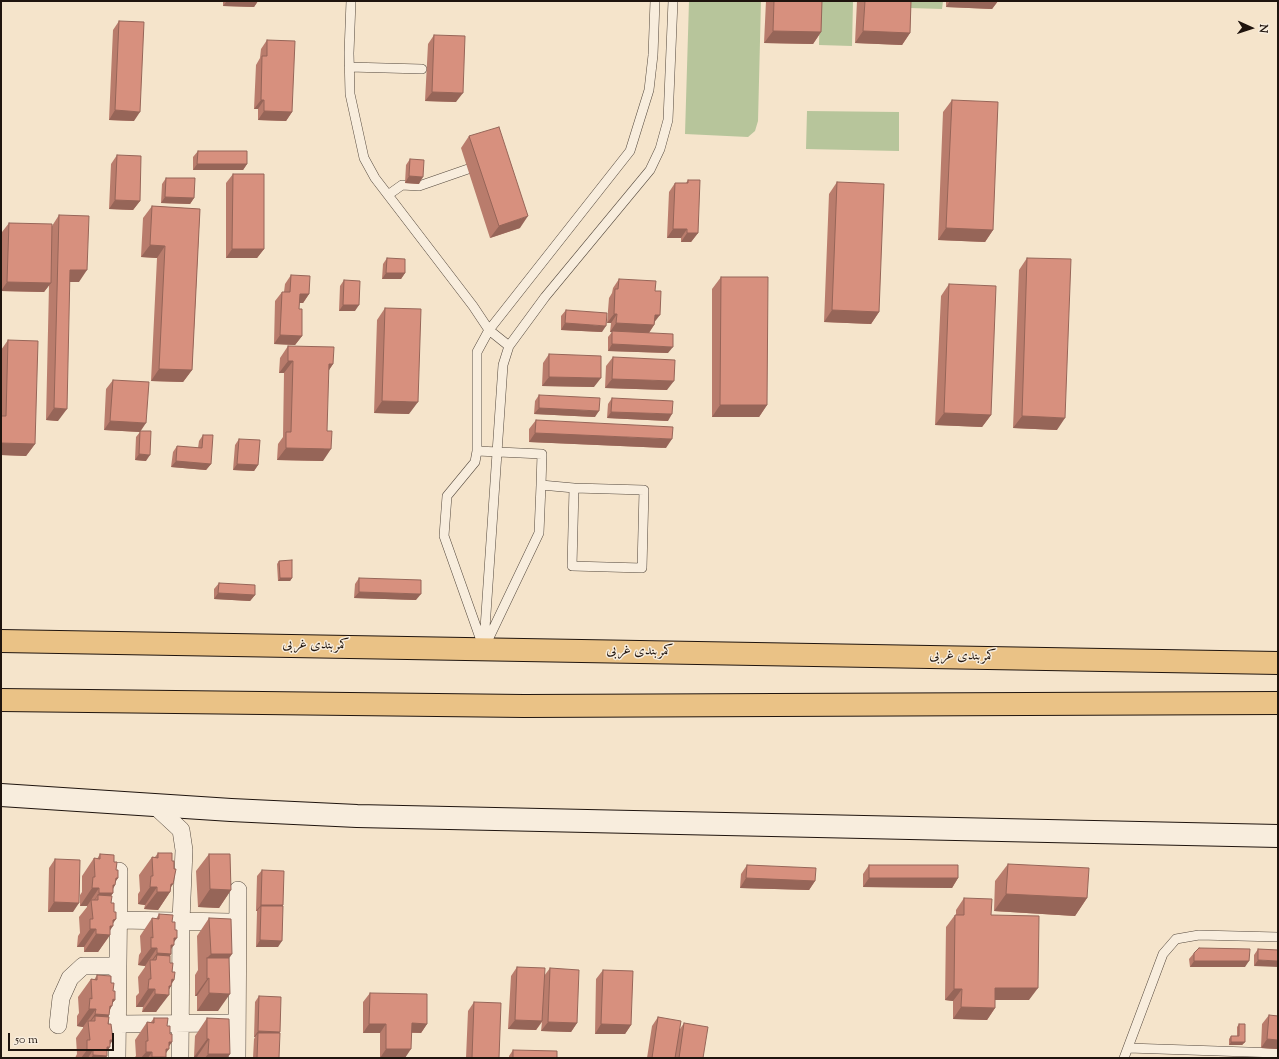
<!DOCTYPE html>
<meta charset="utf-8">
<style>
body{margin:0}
#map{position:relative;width:1279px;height:1059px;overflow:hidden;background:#f5e4cb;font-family:"Sorts Mill Goudy",serif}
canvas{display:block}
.frame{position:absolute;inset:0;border:2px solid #1f140e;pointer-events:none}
.north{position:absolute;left:1231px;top:8px;width:40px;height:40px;-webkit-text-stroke:3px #f8eddd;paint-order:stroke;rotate:93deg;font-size:11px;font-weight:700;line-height:16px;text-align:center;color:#1f140e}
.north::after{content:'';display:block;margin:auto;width:14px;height:18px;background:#1f140e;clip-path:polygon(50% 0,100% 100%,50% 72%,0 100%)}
.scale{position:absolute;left:8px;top:1033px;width:106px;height:18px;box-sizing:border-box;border:2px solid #1f140e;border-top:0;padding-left:5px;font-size:12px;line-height:14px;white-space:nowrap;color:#1f140e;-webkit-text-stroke:3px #f8eddd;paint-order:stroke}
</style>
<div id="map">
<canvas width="1279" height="1059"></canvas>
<div class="frame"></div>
<div class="north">N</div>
<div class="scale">50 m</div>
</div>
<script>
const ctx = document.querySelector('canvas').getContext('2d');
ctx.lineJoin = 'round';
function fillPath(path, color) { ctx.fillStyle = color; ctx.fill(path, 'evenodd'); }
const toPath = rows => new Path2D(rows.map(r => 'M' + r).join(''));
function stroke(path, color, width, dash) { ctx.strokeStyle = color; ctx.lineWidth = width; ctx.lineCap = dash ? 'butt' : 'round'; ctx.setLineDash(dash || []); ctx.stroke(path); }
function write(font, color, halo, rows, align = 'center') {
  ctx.font = font + ' "Sorts Mill Goudy",Amiri,serif'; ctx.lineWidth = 3; ctx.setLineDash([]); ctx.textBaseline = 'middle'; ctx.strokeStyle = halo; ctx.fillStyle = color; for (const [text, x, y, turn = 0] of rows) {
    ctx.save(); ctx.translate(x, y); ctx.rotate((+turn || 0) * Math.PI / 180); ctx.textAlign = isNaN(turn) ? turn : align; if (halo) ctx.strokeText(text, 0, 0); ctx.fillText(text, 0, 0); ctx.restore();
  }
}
fillPath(toPath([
 [689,1,761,1,758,121,755,131,748,137,685,134],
 [820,1,853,1,852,46,819,45],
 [910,1,943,1,942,9,910,8],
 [807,111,899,112,899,151,806,149]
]), '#b7c59b');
const lane = toPath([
 [351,1,349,53,350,94,364,158,375,178,473,306,489,330,509,346],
 [349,67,422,69],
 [388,195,402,185,419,186,468,169],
 [477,451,542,454,541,485,574,488],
 [574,488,644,490,642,568,572,566,574,488],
 [484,643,503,365,509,346,545,297,650,170,660,149,668,120,673,1],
 [486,644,539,533,541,485],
 [484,649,444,536,447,496,475,462,477,451,477,352,489,330,630,151,649,90,653,55,655,1],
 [1128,1048,1278,1053],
 [1124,1058,1163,954,1176,939,1199,935,1278,937]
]);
const street = toPath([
 [154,805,181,830,184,850,181,921,180,1058],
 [119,920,230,922],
 [118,1024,228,1023],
 [58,1025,61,998,70,978,83,966,118,966],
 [117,1058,119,871],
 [237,1058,238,890]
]);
const secondary = toPath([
 [1,795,231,810,357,816,1278,836]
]);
const highway = toPath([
 [1,641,1278,663],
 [1,700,524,706,1278,703]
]);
stroke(lane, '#54483d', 10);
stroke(street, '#54483d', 18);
stroke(secondary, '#1f140e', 24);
stroke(highway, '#1f140e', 24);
stroke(lane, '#f8eddd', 9);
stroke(street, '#f8eddd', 17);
stroke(secondary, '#f8eddd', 22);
stroke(highway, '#eac286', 22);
fillPath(toPath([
 [223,1,258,1,254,7,223,6],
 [766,1,822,1,821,32,813,44,764,43],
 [857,1,911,1,910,33,902,45,855,43],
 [946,1,998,1,992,9,946,7],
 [119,21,134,121,109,120,113,30],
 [434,35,456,102,425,101,428,44],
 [267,40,292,112,286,121,258,120,258,109,254,109,256,65,260,58,261,49],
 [952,100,993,230,985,242,938,240,943,112],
 [469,136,520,228,490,238,461,148],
 [198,151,247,164,243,170,193,170,193,157],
 [117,155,140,201,133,210,109,209,111,164],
 [410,159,419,184,405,183,406,165],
 [233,174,264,249,257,258,226,258,226,183],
 [166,178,194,198,190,204,161,203,162,184],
 [688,180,698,233,691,242,681,242,681,238,667,238,669,192,675,183,686,183],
 [837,182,879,312,871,324,824,322,829,194],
 [152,206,200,209,192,370,183,382,151,381,157,258,141,257,143,218],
 [59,215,79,282,70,282,58,421,46,420,49,285,44,292,1,291,1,275,2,232,9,223,52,226],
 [387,258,405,273,401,279,382,279,383,264],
 [1027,258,1057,430,1013,428,1019,270],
 [291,275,309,294,303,303,299,303,299,309,302,336,295,345,274,344,275,301,282,292,284,292,285,284],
 [721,277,767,405,759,417,712,417,712,289],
 [619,279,655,322,654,325,649,333,668,353,608,351,608,337,612,332,610,332,611,323,607,323,609,298,612,293,613,288],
 [344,280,355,311,339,311,340,286],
 [949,284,991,415,982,427,935,425,941,296],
 [385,308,409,414,374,413,377,320],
 [566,310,602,332,561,330,561,316],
 [8,340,35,444,26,456,1,455,1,350],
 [288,346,333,364,329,370,323,461,277,460,278,444,283,437,284,373,279,373,280,358],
 [549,354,594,387,542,386,543,363],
 [613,357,667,390,605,388,606,366],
 [113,380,141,431,146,461,135,460,136,437,140,432,104,430,106,389],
 [539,395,595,417,534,414,535,401],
 [612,398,668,421,607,418,608,404],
 [536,420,666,448,529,442,529,429],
 [203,435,211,464,206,470,171,467,173,452,177,446,198,448,199,441],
 [239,439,258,465,254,471,233,470,235,445],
 [279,561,292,578,290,581,278,581,277,564],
 [359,578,416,600,354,598,355,584],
 [219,583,255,595,250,601,214,599,214,589],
 [158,853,171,888,170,892,158,910,144,909,145,905,138,904,138,894,140,891,139,875,152,857,155,857],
 [100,854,114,862,118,878,115,882,115,885,113,889,113,893,111,896,111,903,116,919,113,923,110,930,110,935,98,952,84,952,84,947,77,947,78,936,80,933,79,917,87,907,87,906,80,906,80,895,82,892,82,876,94,858,97,859],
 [209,854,231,890,219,908,198,907,196,871],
 [55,859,73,912,48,912,49,868],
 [1008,864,1087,898,1075,916,994,911,995,881],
 [747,865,815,881,809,890,740,888,741,874],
 [869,865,958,878,952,888,863,887,863,874],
 [262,870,283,905,278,947,256,947,257,912,257,911,256,911,257,876],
 [964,898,991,915,1029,1000,995,1000,995,1008,987,1020,953,1019,953,1001,945,1000,946,927,955,915,956,915,956,910],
 [159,914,172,922,174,942,171,949,171,954,170,956,170,963,174,980,156,1012,142,1012,143,1007,136,1007,136,996,139,993,138,977,145,967,145,966,138,965,139,955,141,952,140,936,152,918,156,919],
 [209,918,229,958,218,1011,197,1011,197,996,195,996,195,975,198,970,197,936],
 [1258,949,1278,950,1254,966,1254,955],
 [1194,953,1245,967,1190,967,1189,959],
 [517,967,544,976,550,968,577,1023,571,1032,541,1031,542,1022,536,1030,508,1029,511,976],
 [603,970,631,1025,625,1034,595,1034,596,979],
 [97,975,111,983,115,1000,112,1003,108,1017,108,1024,113,1040,110,1044,107,1051,107,1056,105,1058,75,1058,77,1054,76,1038,83,1028,83,1027,77,1026,77,1016,79,1013,78,997,91,979,94,980],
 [370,993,427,1024,421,1033,411,1033,380,1058,380,1033,363,1033,363,1002],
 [259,996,279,1033,279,1058,253,1058,254,1039,255,1037,254,1037,255,1002],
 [474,1002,499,1058,466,1058,468,1011],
 [1269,1015,1278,1049,1261,1048,1262,1024],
 [658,1017,680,1029,684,1023,703,1058,647,1058,652,1026],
 [154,1018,167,1026,172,1042,169,1046,166,1053,165,1058,134,1058,136,1056,135,1040,147,1022,151,1022],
 [207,1018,230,1054,227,1058,196,1058,197,1057,194,1057,195,1036],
 [1239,1024,1245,1042,1242,1045,1229,1045,1229,1039,1231,1036,1237,1036,1237,1027],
 [513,1050,557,1058,509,1058,509,1056]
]), '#b97c6c');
fillPath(toPath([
 [227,1,258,1,254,7,223,6],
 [950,1,998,1,992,9,946,7],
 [773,31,821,32,813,44,764,43],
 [863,31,910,33,902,45,855,43],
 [432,92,463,93,456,102,425,101],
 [261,100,264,100,258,109,254,109],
 [115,110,140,112,134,121,109,120],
 [264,111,292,112,286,121,258,120],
 [197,164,247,164,243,170,193,170],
 [409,176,423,177,419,184,405,183],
 [165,197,194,198,190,204,161,203],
 [115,200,140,201,133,210,109,209],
 [528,216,520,228,490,238,499,226],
 [946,228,993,230,985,242,938,240],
 [673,229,687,229,681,238,667,238],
 [687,233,698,233,691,242,681,242],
 [150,245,165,246,157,258,141,257],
 [232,249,264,249,257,258,226,258],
 [70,270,87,270,79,282,62,282],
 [386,273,405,273,401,279,382,279],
 [7,282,51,283,44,292,1,291],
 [300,294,309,294,303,303,293,303],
 [343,305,359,305,355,311,339,311],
 [832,310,879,312,871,324,824,322],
 [614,314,617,314,611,323,607,323],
 [655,315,660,315,653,324],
 [565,323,606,326,602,332,561,330],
 [616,323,654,325,648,334,610,332],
 [280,335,302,336,295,345,274,344],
 [612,344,673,347,668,353,608,351],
 [288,361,293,361,284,373,279,373],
 [329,364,333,364,325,376],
 [159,369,192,370,183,382,151,381],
 [549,377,601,378,594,387,542,386],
 [612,379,674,381,667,390,605,388],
 [382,401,418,402,409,414,374,413],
 [720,405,767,405,759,417,712,417],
 [54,408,67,409,58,421,46,420],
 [539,408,599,411,595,417,534,414],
 [611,412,672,414,668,421,607,418],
 [944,413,991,415,982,427,935,425],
 [1022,416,1065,418,1057,430,1013,428],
 [110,421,146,423,140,432,104,430],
 [535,433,672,439,666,448,529,442],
 [1,443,35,444,26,456,1,455],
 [286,448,331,449,323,461,277,460],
 [139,454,150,455,146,461,135,460],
 [176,461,211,464,206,470,171,467],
 [237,464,258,465,254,471,233,470],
 [280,578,292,578,290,581,278,581],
 [359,592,421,594,416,600,354,598],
 [218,593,255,595,250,601,214,599],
 [116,878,118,878,113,885,115,885,110,893,113,893,100,911,98,895,92,904,92,903,99,893],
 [746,878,815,881,809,890,740,888],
 [869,878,958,878,952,888,863,887],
 [171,884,173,884,168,892,170,892,158,910,144,909,157,892],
 [150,887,157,887,145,905,138,904],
 [92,888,99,888,87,906,80,906],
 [210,889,231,890,219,908,198,907],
 [1006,894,1087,898,1075,916,994,911],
 [54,902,79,903,73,912,48,912],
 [261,905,283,905,278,911,261,906,257,911,256,911],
 [116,919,111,926,113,926,107,935,110,935,98,952,84,952,96,934,113,920],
 [90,929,96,929,84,947,77,947],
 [174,938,177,938,172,945,174,945,168,953,171,954,159,971,156,960,157,955,150,964,150,963,157,953],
 [260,940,282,941,278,947,256,947],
 [151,948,157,948,145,966,138,965],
 [211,954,232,954,220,972,207,958],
 [1258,960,1278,961,1278,967,1254,966],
 [1194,961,1249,961,1245,967,1190,967],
 [209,978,197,996,195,996,207,979],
 [172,979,174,980,169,986,171,986,166,995,169,995,156,1012,142,1012,155,994],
 [995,988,1038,988,1029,1000,987,1000],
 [148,989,155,989,143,1007,136,1007],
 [954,989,962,989,953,1001,945,1000],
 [209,993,230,994,218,1011,197,1011],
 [113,999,115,1000,110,1006,112,1006,107,1014,109,1015,97,1032,95,1016,88,1025,88,1024,95,1014],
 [961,1007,995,1008,987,1020,953,1019],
 [89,1009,96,1009,83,1027,77,1026],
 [515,1020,542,1021,536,1030,508,1029],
 [548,1022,577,1023,571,1032,541,1031],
 [412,1023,427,1024,421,1033,405,1032],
 [369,1024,386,1024,380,1033,363,1033],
 [601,1024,631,1025,625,1034,595,1034],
 [258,1031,280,1032,276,1038,258,1033,255,1037,254,1037],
 [207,1039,209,1039,197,1057,194,1057],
 [1267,1039,1278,1040,1278,1049,1261,1048],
 [110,1040,113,1040,108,1047,110,1047,104,1056,107,1056,105,1058,91,1058,93,1055],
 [169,1042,172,1042,167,1049,169,1049,163,1057,166,1057,165,1058,151,1058],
 [1231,1042,1245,1042,1242,1045,1229,1045],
 [386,1049,411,1049,405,1058,380,1058],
 [87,1050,93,1050,88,1058,81,1058],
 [146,1052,152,1052,148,1058,141,1058],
 [208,1054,230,1054,227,1058,205,1058]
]), '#966558');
const building = toPath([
 [774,1,822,1,821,32,773,31,774,1],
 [865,1,911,1,910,33,863,31,865,1],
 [119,21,144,22,140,112,115,110,119,21],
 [434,35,465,36,463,93,432,92,434,35],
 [267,40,295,41,292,112,264,111,264,100,261,100,262,56,267,56,267,40],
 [952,100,998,102,993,230,946,228,952,100],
 [499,127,528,216,499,226,469,136,499,127],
 [198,151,247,151,247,164,197,164,198,151],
 [117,155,141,156,140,201,115,200,117,155],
 [410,159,424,160,423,177,409,176,410,159],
 [233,174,264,174,264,249,232,249,233,174],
 [166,178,195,178,194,198,165,197,166,178],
 [688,180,700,180,698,233,687,233,687,229,673,229,675,183,688,183,688,180],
 [837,182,884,184,879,312,832,310,837,182],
 [152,206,200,209,192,370,159,369,165,246,150,245,152,206],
 [59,215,89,216,87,270,70,270,67,409,54,408,59,215],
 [9,223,52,224,51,283,7,282,9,223],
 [387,258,405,259,405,273,386,273,387,258],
 [1027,258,1071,259,1065,418,1022,416,1027,258],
 [291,275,310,276,309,294,300,294,299,309,302,309,302,336,280,335,282,292,290,292,291,275],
 [721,277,768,277,767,405,720,405,721,277],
 [619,279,656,281,655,291,661,291,660,315,655,315,654,325,616,323,617,314,614,314,615,289,618,289,619,279],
 [344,280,360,281,359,305,343,305,344,280],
 [949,284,996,286,991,415,944,413,949,284],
 [385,308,421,309,418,402,382,401,385,308],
 [566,310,607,313,606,326,565,323,566,310],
 [612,331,673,334,673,347,612,344,612,331],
 [8,340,38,341,35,444,1,443,1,416,6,416,8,340],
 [288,346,334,347,333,364,329,364,327,431,332,431,331,449,286,448,286,432,291,432,293,361,288,361,288,346],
 [549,354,601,356,601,378,549,377,549,354],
 [613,357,675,360,674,381,612,379,613,357],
 [113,380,149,382,146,423,110,421,113,380],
 [539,395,600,398,599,411,539,408,539,395],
 [612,398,673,401,672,414,611,412,612,398],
 [536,420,673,427,672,439,535,433,536,420],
 [140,431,151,431,150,455,139,454,140,431],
 [203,435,213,435,211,464,176,461,177,446,202,448,203,435],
 [239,439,260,440,258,465,237,464,239,439],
 [292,560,292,578,280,578,279,561,292,560],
 [359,578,421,580,421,594,359,592,359,578],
 [219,583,255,585,255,595,218,593,219,583],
 [158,853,172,853,172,861,174,861,174,869,176,869,173,884,171,884,170,892,157,892,157,887,150,887,151,876,153,876,152,857,158,858,158,853],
 [100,854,114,855,114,862,117,862,116,870,118,870,118,878,116,878,115,885,113,885,113,893,99,893,99,888,92,888,93,877,95,877,94,858,100,859,100,854],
 [209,854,230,854,231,890,210,889,209,854],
 [55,859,80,860,79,903,54,902,55,859],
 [1008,864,1089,868,1087,898,1006,894,1008,864],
 [747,865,816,868,815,881,746,878,747,865],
 [869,865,958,865,958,878,869,878,869,865],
 [262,870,284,871,283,905,261,905,262,870],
 [98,895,112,896,111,903,114,903,114,912,116,912,116,919,113,920,113,926,110,926,110,935,96,934,96,929,90,929,90,919,93,919,91,900,98,900,98,895],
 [964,898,992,899,991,915,1039,916,1038,988,995,988,995,1008,961,1007,962,989,954,989,955,915,964,915,964,898],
 [261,906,283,906,282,941,260,940,261,906],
 [159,914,173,915,172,922,175,922,175,930,177,930,177,938,174,938,174,945,171,945,171,954,157,953,157,948,151,948,151,937,153,938,152,918,159,919,159,914],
 [209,918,231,919,232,954,211,954,209,918],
 [1199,948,1250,949,1249,961,1194,961,1194,953,1199,948],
 [1258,949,1278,950,1278,961,1258,960,1258,949],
 [157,955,170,956,170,963,173,963,172,972,175,972,174,980,172,979,171,986,169,986,169,995,155,994,155,989,148,989,149,979,151,979,150,960,156,960,157,955],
 [207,958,229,958,230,994,209,993,209,978,207,979,207,958],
 [517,967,545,968,542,1021,515,1020,517,967],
 [550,968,579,970,577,1023,548,1022,550,968],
 [603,970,633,971,631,1025,601,1024,603,970],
 [97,975,111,976,111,983,114,983,113,991,115,991,115,1000,113,999,112,1006,110,1006,109,1015,95,1014,96,1009,89,1009,90,998,92,999,91,979,97,980,97,975],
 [370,993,427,994,427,1024,412,1023,411,1049,386,1049,386,1024,369,1024,370,993],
 [259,996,281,997,280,1032,258,1031,259,996],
 [474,1002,501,1003,499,1058,472,1058,474,1002],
 [1269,1015,1278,1016,1278,1040,1267,1039,1269,1015],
 [95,1016,109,1017,108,1024,111,1024,113,1040,110,1040,110,1047,107,1047,107,1056,93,1055,93,1050,87,1050,87,1040,90,1040,88,1021,95,1021,95,1016],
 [658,1017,681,1021,675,1058,652,1058,658,1017],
 [154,1018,168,1018,167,1026,170,1026,170,1034,172,1034,172,1042,169,1042,169,1049,166,1049,166,1057,152,1057,152,1052,146,1052,146,1041,148,1041,147,1022,154,1023,154,1018],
 [207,1018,229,1019,230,1054,208,1054,209,1039,207,1039,207,1018],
 [684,1023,708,1027,703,1058,679,1058,684,1023],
 [1239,1024,1245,1024,1245,1042,1231,1042,1231,1036,1239,1036,1239,1024],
 [258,1033,280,1033,279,1058,257,1058,258,1033],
 [513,1050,557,1051,557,1058,513,1058,513,1050]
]);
fillPath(building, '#d7907e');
stroke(building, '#966558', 1);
write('14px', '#1f140e', '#f8eddd', [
 ["کمربندی غربی",316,646,1],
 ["کمربندی غربی",640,652,1],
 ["کمربندی غربی",963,657,1]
]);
</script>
